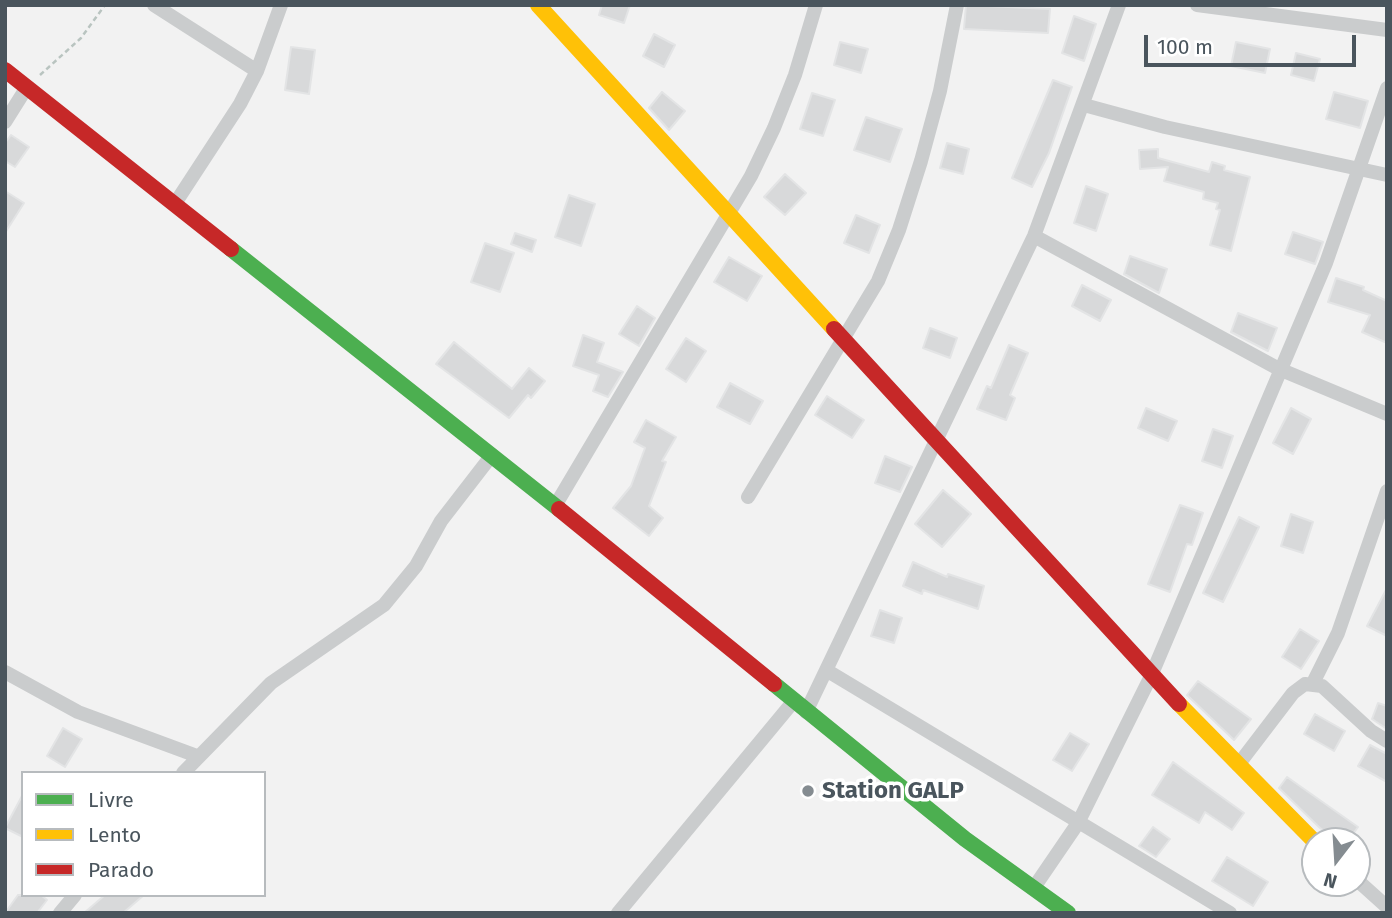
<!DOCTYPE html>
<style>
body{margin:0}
#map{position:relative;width:1392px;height:918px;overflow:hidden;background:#f2f2f2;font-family:"Fira Sans",sans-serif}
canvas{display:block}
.frame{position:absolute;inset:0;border:7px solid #4a555d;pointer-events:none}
.legend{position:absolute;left:21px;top:771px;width:245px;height:126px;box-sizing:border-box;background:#fff;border:2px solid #b7bbbe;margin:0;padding:9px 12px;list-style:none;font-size:21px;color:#4a555d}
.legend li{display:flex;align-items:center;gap:14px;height:35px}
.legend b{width:35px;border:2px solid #b7bbbe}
.north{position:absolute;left:1301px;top:827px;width:70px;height:70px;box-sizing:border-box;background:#fff;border:2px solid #b7bbbe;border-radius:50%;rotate:197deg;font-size:19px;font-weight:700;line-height:28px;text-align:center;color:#4a555d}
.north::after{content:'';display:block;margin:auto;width:24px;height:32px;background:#858c91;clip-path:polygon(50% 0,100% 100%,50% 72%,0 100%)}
.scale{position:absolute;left:1144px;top:35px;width:212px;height:32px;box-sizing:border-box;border:4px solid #4a555d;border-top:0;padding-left:9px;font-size:21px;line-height:24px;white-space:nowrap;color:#4a555d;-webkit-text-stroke:5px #fff;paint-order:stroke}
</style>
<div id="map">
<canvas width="1392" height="918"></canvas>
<div class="frame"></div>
<ul class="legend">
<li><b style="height:9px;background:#4caf50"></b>Livre</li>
<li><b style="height:9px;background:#ffc107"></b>Lento</li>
<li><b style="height:9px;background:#c62828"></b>Parado</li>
</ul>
<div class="north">N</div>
<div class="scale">100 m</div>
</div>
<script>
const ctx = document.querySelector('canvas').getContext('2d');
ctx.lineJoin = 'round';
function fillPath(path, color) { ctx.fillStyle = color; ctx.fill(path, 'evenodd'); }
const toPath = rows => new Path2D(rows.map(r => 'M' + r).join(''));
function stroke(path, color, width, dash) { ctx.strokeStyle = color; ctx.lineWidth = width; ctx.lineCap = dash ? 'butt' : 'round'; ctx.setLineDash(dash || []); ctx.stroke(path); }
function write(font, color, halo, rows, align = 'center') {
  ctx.font = font + ' "Fira Sans",sans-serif'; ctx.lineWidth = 7; ctx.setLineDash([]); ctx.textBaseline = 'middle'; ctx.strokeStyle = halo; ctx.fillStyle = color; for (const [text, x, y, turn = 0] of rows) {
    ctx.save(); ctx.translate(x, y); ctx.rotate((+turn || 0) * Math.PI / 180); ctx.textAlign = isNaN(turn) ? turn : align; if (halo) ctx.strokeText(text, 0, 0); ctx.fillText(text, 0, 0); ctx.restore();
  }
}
const building = toPath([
 [602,5,630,5,624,23,599,15,602,5],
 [966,5,1050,9,1048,33,964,29,966,5],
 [1074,16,1096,24,1084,61,1062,53,1074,16],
 [654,34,675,45,664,67,643,56,654,34],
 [840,42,868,49,861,73,834,65,840,42],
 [1236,42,1270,49,1265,73,1231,66,1236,42],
 [291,47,315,50,309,94,285,90,291,47],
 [1296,53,1320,59,1314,81,1291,75,1296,53],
 [1053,80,1072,87,1049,153,1032,187,1012,178,1053,80],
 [662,92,685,111,669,130,649,108,662,92],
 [1334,92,1368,101,1360,128,1326,119,1334,92],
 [812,93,835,100,823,136,800,129,812,93],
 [866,117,902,129,890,162,854,150,866,117],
 [11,135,29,147,15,167,5,161,5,143,11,135],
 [947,143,969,149,963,174,940,168,947,143],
 [1158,149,1158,158,1209,172,1212,162,1225,166,1224,170,1250,177,1231,251,1210,245,1220,210,1216,209,1218,203,1203,199,1204,192,1164,181,1168,167,1140,169,1139,150,1158,149],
 [785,174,806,193,785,215,764,197,785,174],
 [1086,186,1108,194,1096,231,1074,223,1086,186],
 [5,191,24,203,5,233,5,191],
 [569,195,595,204,581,246,555,237,569,195],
 [856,215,880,225,869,253,844,243,856,215],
 [1293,232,1323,242,1315,264,1285,254,1293,232],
 [515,233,536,240,532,252,511,244,515,233],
 [485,243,514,253,500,292,471,282,485,243],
 [1130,256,1167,269,1159,293,1124,274,1130,256],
 [729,257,762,276,747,301,714,282,729,257],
 [1336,278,1364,287,1363,290,1387,301,1387,343,1362,332,1370,315,1328,302,1336,278],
 [1082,285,1111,300,1100,321,1072,306,1082,285],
 [637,306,655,318,639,346,619,334,637,306],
 [1238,313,1277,328,1268,351,1231,332,1238,313],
 [930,328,957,338,950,358,923,348,930,328],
 [583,335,604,343,597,362,623,372,608,397,593,391,599,375,573,366,583,335],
 [686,338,706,351,686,382,666,369,686,338],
 [454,342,512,389,529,368,545,381,531,398,528,395,509,418,436,364,454,342],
 [1009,345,1028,353,1010,395,1015,398,1006,420,977,409,987,386,991,388,1009,345],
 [730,383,763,401,750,424,717,407,730,383],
 [827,396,864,420,852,438,815,415,827,396],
 [1146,408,1177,421,1168,441,1138,428,1146,408],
 [1291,408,1311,419,1293,454,1273,443,1291,408],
 [646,420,676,437,662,461,666,462,649,506,663,518,649,536,613,508,631,486,645,448,634,442,646,420],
 [1213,429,1233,436,1222,468,1202,461,1213,429],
 [885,456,912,467,900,492,875,483,885,456],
 [943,490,971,514,942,547,915,524,943,490],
 [1180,505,1203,513,1192,545,1187,544,1170,592,1148,584,1180,505],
 [1291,514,1313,522,1303,553,1281,546,1291,514],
 [1239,517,1259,527,1223,602,1203,593,1239,517],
 [913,562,947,577,948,574,984,586,978,609,923,590,922,594,903,586,913,562],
 [1387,588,1387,636,1367,626,1387,588],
 [880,610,902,618,894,643,871,636,880,610],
 [1300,629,1319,641,1301,669,1282,657,1300,629],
 [1198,681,1251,719,1234,740,1187,695,1198,681],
 [1378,703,1387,706,1387,729,1372,719,1378,703],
 [1315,714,1345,731,1334,751,1304,734,1315,714],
 [63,728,82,739,65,767,47,756,63,728],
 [1070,733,1089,744,1072,771,1053,760,1070,733],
 [1370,745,1387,754,1387,782,1358,766,1370,745],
 [1173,762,1244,813,1232,830,1205,812,1199,823,1152,795,1173,762],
 [1287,777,1358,827,1348,841,1338,841,1320,828,1279,788,1287,777],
 [23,794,23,837,5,828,23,794],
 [1153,827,1170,839,1156,857,1139,846,1153,827],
 [1227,857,1268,882,1253,906,1212,881,1227,857],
 [18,895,41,895,47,900,37,913,5,913,18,895],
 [105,895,144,895,123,913,84,913,105,895]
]);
fillPath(building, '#d8d9da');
stroke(building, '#e3e4e5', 2);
stroke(toPath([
 [40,75,81,38,105,5]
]), '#b9c4c0', 2.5, [5, 3.5]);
stroke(toPath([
 [154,5,257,71],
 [1197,5,1387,30],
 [1084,105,1165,127,1387,175],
 [5,122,27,87],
 [176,202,240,104,257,71,281,5],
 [1034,236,1279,369,1387,414],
 [748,497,878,281,899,230,921,161,940,91,957,5],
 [555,506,751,176,774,128,795,75,816,5],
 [826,670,1230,913],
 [5,672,78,712,197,756],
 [1313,683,1338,633,1387,491],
 [806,712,1034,236,1119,5],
 [1238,765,1293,693,1305,684,1322,686,1371,731,1387,741],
 [183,773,271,683,384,605,416,566,441,521,492,455],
 [1357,880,1387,907],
 [1035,886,1078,823,1151,676,1326,263,1387,88],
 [60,913,75,895],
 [618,913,793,702]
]), '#cacccd', 14);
stroke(toPath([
 [231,249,559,509],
 [774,684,965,839,1068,913]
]), '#4caf50', 16);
stroke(toPath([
 [538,5,834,329],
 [1179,704,1315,842]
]), '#ffc107', 16);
stroke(toPath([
 [5,70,231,249],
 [834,329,1179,704],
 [559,509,774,684]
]), '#c62828', 16);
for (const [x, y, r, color] of [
 [808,791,7,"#858c91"]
]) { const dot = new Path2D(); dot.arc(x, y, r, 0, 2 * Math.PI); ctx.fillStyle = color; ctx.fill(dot); stroke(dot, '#fff', 2.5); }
write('bold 24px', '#4a555d', '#fff', [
 ["Station GALP",822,791]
], 'left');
</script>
